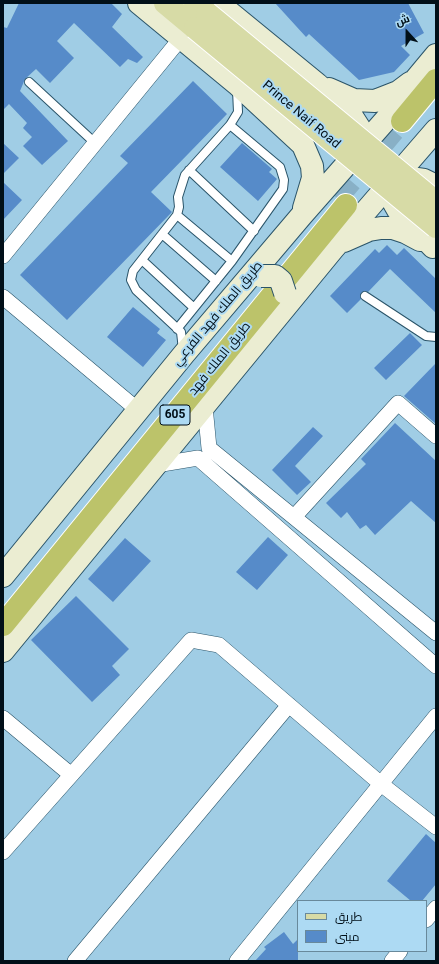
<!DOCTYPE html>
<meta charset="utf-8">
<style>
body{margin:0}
#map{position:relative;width:439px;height:964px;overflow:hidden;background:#a0cde5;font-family:Roboto,Cairo,sans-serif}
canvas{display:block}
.frame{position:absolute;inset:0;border:4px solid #010f18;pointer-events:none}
.legend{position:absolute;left:297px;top:900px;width:130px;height:52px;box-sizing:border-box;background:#addaf3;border:1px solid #68899b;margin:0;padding:5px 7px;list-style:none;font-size:12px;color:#010f18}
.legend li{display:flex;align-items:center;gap:8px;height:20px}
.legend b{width:20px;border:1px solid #68899b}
.north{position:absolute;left:387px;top:12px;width:40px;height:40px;-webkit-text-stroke:3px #addaf3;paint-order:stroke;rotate:339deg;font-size:11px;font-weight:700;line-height:16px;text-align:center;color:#010f18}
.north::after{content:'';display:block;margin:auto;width:14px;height:18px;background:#010f18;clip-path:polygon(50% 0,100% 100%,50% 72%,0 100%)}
</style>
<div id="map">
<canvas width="439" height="964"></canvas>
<div class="frame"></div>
<ul class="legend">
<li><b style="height:5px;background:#d7dba6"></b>طريق</li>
<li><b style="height:11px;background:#568bc9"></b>مبنى</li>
</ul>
<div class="north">ش</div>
</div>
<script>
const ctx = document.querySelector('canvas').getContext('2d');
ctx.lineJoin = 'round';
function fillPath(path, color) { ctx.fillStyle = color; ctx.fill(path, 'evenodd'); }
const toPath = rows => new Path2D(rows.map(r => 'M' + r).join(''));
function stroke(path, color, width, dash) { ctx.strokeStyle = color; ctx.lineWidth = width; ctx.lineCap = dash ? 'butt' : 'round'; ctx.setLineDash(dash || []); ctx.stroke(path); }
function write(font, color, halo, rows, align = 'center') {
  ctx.font = font + ' Roboto,Cairo,sans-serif'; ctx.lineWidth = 4; ctx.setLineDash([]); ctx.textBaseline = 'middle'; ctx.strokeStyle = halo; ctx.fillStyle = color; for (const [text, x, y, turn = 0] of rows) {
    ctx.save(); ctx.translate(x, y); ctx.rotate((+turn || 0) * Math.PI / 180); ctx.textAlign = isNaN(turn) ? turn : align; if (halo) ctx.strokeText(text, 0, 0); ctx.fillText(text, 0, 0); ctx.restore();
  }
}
fillPath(toPath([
 [19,3,111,3,122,14,112,27,143,57,137,63,128,59,120,67,74,23,57,41,74,58,50,83,36,69,25,79,20,91,68,141,42,165,23,146,32,137,23,128,27,123,9,104,3,110,3,27,7,28],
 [275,3,408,3,424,33,401,46,410,55,394,72,359,80,309,34,306,37],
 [193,81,227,114,151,192,172,212,67,320,20,275,128,163,120,156],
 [3,143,19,158,3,174],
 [242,143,272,169,269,172,277,179,258,201,220,167],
 [3,182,22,200,3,220],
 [387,245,397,255,404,248,436,279,436,313,390,269,368,292,365,291,361,293,361,299,347,313,330,296,375,249,379,253],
 [133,307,160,329,157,333,166,340,143,367,107,337],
 [410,333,422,345,386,380,374,368],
 [436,363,436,424,404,396],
 [395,423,436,461,436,523,411,501,375,535,366,525,360,529,347,512,341,518,326,503,366,464,361,459],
 [313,427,323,436,295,466,311,482,297,495,272,470],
 [268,537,288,555,257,590,236,572],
 [125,538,151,561,113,602,88,579],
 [76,596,129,649,112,666,120,675,92,702,31,640],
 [426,834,436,843,436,884,422,901,411,901,387,881],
 [284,932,293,944,298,939,298,961,255,961,266,949,264,947]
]), '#568bc9');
stroke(toPath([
 [337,198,402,121]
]), '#88b0c6', 22, [22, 11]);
const lane = toPath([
 [29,82,95,143],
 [189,170,254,231],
 [177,215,232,261],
 [162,234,216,281],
 [142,260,194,308],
 [365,296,426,336,436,337],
 [177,329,232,261,283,189,284,180,280,167,230,125],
 [183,350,181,332,136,290,131,280,133,271,177,215,179,207,178,197,185,175,230,125,238,112,237,90]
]);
const street = toPath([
 [3,256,181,38],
 [3,297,139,411],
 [205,406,209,448,436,633],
 [156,465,198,458,436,666],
 [294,517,398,403,436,436],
 [3,718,70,774],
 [3,852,191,640,219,645,381,784,436,827],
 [426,920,436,908],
 [75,961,289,705],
 [237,961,436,716],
 [392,961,400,951]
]);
const secondary = toPath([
 [139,3,237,84,303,145,312,166,313,178,304,208],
 [218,3,317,84,351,115,360,129,364,150],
 [329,89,354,100,375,101,398,92,410,83],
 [403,177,424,180,436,186],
 [389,181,394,203,398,210,433,247],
 [344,241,369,230,381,228,393,228,405,232,420,240],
 [3,576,184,354,302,215,404,99,416,79,436,55],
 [3,651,333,249,436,130]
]);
const primary = toPath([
 [165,3,195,28],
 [195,3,207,13]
]);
const highway = toPath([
 [402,121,436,80],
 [3,625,346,205]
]);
stroke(lane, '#2a5469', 10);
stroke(street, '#2a5469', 16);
stroke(secondary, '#2a5469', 24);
stroke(primary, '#fff', 24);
stroke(highway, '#fff', 24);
stroke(lane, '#fff', 8);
stroke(street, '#fff', 15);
stroke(secondary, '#ebedd2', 22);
stroke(primary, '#d7dba6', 22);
stroke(highway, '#bcc36a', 22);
const secondaryBridge = toPath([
 [261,276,275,276,281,281,285,293]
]);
const primaryBridge = toPath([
 [207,13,436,202],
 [195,28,436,227]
]);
stroke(secondaryBridge, '#2a5469', 24, []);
stroke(primaryBridge, '#fff', 24, []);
stroke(secondaryBridge, '#ebedd2', 22);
stroke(primaryBridge, '#d7dba6', 22);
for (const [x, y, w] of [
 [175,415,30]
]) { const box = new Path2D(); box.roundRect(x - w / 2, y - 10, w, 20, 3); ctx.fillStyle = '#addaf3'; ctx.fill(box); stroke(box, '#010f18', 1); }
write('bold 12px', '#010f18', null, [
 ["605",175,415]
]);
write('13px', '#010f18', '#addaf3', [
 ["Prince Naif Road",301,115,40],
 ["طريق الملك فهد الفرعي",218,314,-50],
 ["طريق الملك فهد",220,359,-51]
]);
</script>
